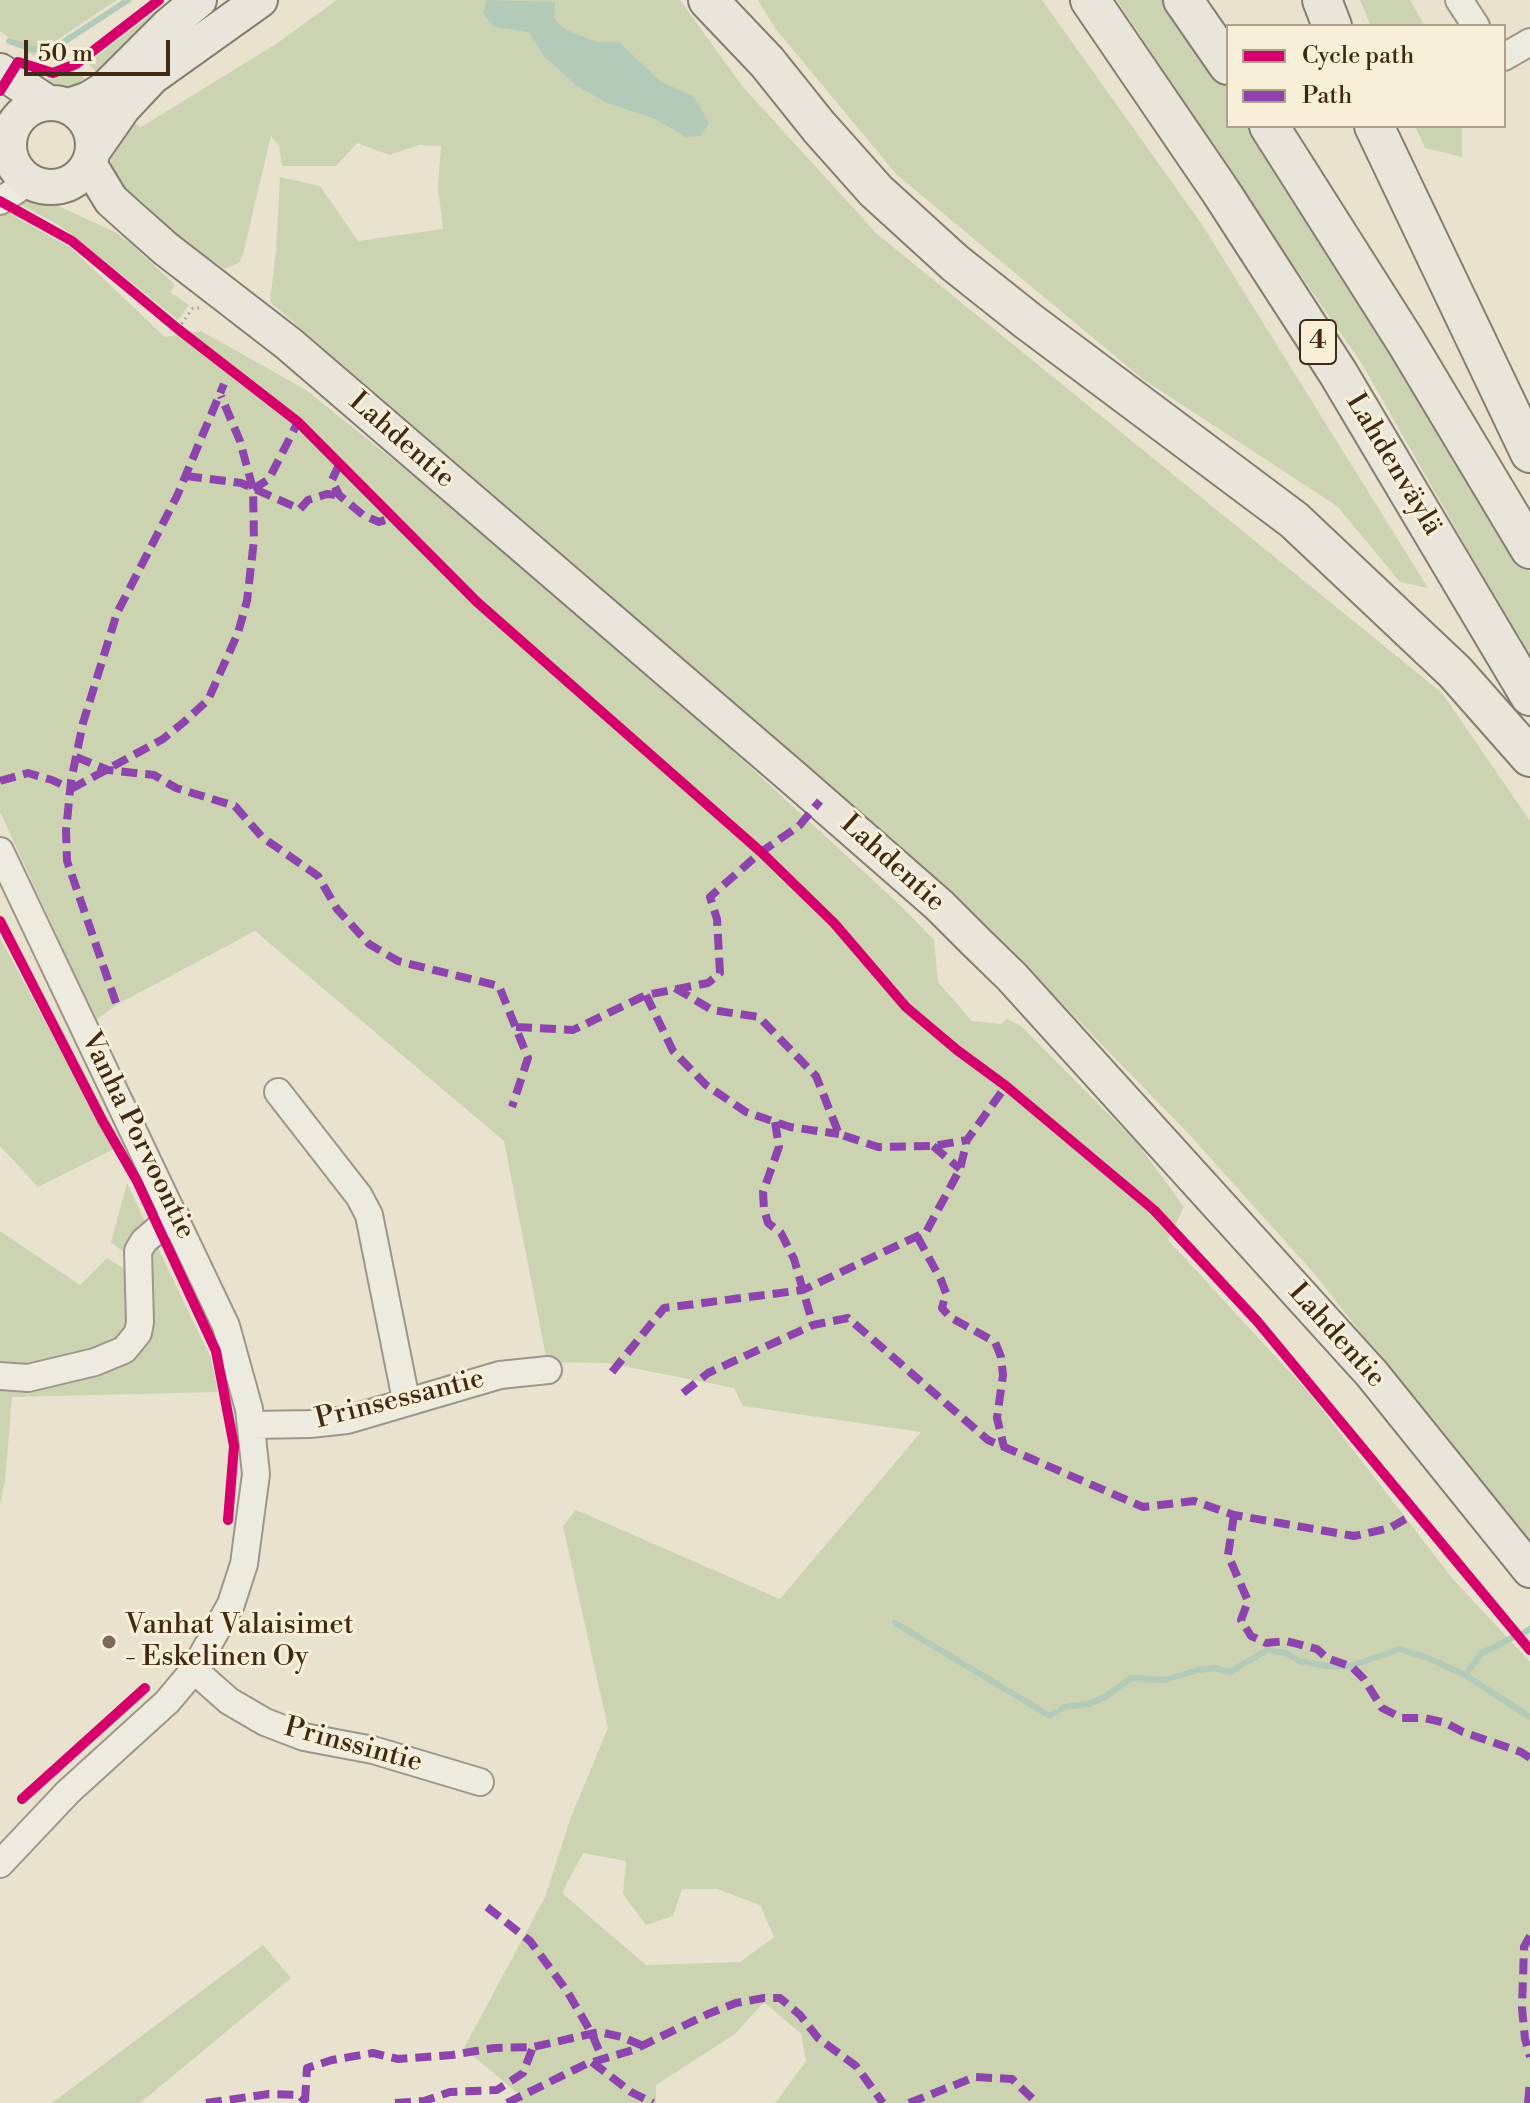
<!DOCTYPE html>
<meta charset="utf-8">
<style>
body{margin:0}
#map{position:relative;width:1530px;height:2103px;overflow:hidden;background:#e9e2cf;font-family:"Libre Bodoni",serif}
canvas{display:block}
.legend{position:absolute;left:1226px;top:24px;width:280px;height:104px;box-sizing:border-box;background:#f8efd9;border:2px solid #aea08a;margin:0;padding:10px 14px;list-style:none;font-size:24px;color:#402a14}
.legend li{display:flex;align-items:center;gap:16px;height:40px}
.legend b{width:40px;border:2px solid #aea08a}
.scale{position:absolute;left:24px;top:40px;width:146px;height:36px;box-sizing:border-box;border:4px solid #402a14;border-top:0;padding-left:10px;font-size:24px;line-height:28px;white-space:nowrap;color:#402a14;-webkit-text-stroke:6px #f8efd9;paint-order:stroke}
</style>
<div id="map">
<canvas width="1530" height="2103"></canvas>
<ul class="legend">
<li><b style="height:10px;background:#d6006c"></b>Cycle path</li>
<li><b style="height:10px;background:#8e44ad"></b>Path</li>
</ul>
<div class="scale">50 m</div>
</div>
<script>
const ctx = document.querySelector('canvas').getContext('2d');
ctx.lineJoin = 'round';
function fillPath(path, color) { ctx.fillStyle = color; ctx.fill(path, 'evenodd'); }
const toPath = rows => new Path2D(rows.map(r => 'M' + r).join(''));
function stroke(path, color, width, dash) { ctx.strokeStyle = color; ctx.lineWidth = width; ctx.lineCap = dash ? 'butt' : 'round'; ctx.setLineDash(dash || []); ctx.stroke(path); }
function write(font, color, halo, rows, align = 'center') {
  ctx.font = font + ' "Libre Bodoni",serif'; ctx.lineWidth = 6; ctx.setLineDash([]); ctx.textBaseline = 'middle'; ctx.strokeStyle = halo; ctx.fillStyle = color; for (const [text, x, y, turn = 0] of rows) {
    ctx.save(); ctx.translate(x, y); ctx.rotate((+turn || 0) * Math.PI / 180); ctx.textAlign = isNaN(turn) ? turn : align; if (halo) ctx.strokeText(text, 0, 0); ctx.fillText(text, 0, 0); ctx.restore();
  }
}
fillPath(toPath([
 [0,0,117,0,33,56,0,31],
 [170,0,188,0,104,81,88,63],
 [337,0,680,0,743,87,877,234,1442,693,1530,821,1530,1547,1312,1271,1187,1132,996,936,594,581,270,302,276,250,280,177,320,186,358,241,443,229,438,187,441,146,419,145,390,155,357,143,336,166,282,166,279,146,271,136,243,254,239,263,225,269,125,203,110,168,112,151,128,120,141,127,276,44],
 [758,0,1042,0,1201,223,1428,588,1400,582,1337,506,1144,380,897,175,775,28],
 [1117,0,1168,0,1228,89,1228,126,1253,126,1530,572,1530,659,1362,364,1239,186],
 [1360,0,1410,0,1425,26,1371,26],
 [72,70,96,86,65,92,40,84,28,73,47,80,57,78],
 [1415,126,1462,126,1462,157,1425,148],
 [30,199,43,199,115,232,130,243,175,285,170,292,189,305,178,320,62,227,18,203],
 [7,212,71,248,165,337,201,331,306,390,467,519,632,658,902,907,934,940,938,982,972,1021,1001,1024,1007,1019,1021,1026,1138,1144,1184,1207,1168,1240,1310,1394,1452,1578,1530,1662,1530,2103,773,2103,776,2102,806,2061,801,2034,764,2002,735,2034,656,2085,656,2103,518,2103,522,2097,464,2048,545,1897,571,1817,608,1728,563,1526,576,1510,780,1599,921,1432,743,1406,734,1388,607,1363,547,1362,504,1141,255,931,118,1004,96,1020,0,812,0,216],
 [583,1853,626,1861,623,1894,646,1925,673,1916,682,1889,717,1889,760,1905,774,1937,740,1962,646,1965,562,1893],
 [0,938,114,1149,38,1187,0,1146],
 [127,1183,149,1230,131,1258,111,1242],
 [0,1231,80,1285,107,1258,131,1273,135,1316,113,1352,0,1369],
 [155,1242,211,1358,218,1392,12,1397,5,1482,0,1504,0,1381,144,1340,142,1252],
 [263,1945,291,1978,140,2103,52,2103]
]), '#ccd3b1');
fillPath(toPath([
 [487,0,555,2,554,18,564,29,597,42,619,42,660,81,694,97,709,123,700,136,686,137,655,119,607,103,577,86,544,56,529,32,494,27,483,13]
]), '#b3cab9');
stroke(toPath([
 [9,41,31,49,53,49,128,0],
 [895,1623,1050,1716,1064,1707,1089,1704,1105,1697,1131,1678,1165,1680,1198,1670,1215,1668,1230,1672,1267,1650,1286,1653,1299,1661,1327,1666,1351,1666,1399,1649,1428,1658,1465,1675,1530,1717],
 [1522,1634,1530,1629],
 [1465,1675,1482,1653,1512,1638]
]), '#b3cab9', 6);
const minor = toPath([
 [1459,0,1476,26],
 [1504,57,1530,42],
 [0,158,10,141],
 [0,201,30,181],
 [0,851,226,1326,249,1409,256,1474,244,1564,231,1604,194,1670,167,1702,68,1792,0,1864],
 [278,1092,359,1196,369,1215,406,1400],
 [0,1376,28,1378,95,1362,124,1350,138,1333,140,1322,138,1251,144,1241,158,1229,177,1218],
 [252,1425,310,1424,347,1420,500,1375,548,1370],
 [194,1670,229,1701,265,1722,304,1737,373,1750,480,1782]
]);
const major = toPath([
 [0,71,48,103],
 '9 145a42 42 0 1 1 84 0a42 42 0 1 1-84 0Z',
 [69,106,89,99,105,89,169,25,199,0],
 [93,151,123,108,152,77,260,0],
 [89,164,111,200,131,218,166,249,289,344,796,780,939,905,975,941,1012,977,1372,1374,1530,1570]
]);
const highway = toPath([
 [708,0,767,62,819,127,876,191,955,263,1028,321,1294,520,1455,672,1530,757],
 [1090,0,1221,192,1338,373,1530,696],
 [1183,0,1228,65],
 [1322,0,1332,26],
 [1269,126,1406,342,1530,549],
 [1374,126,1530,453]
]);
stroke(minor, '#9d9689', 30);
stroke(major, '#847d70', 38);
stroke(highway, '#847d70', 42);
stroke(toPath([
 [178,329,193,308,200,308]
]), '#ada79f', 3, [2, 4]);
stroke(minor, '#edeae0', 26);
stroke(major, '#eae5db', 34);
stroke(highway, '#eae5db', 38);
stroke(toPath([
 [339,465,332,480,339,495,363,515,379,522,392,518],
 [186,476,241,483,300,509,308,500,327,494,339,495],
 [253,489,269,479,298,422],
 [76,757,108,770,154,775,176,788,235,806,262,837,318,876,337,909,369,944,398,961,499,986,528,1058,512,1107],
 [0,781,28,773,52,780,71,789],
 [71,789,163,739,184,722,208,700,238,633,247,601,254,540,253,489,240,441,221,396],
 [675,988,712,1010,759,1017,816,1076,839,1134,878,1147,933,1146,967,1140,1006,1086],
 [646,995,673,1051,706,1085,746,1112,790,1127,839,1134],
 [116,1003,67,861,66,831,71,781,83,723,117,613,177,496,224,384],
 [516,1027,573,1030,646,995,708,983,720,973,717,919,710,897,761,852,799,826,820,801],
 [775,1122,779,1147,763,1192,764,1209,768,1223,781,1233,794,1259,813,1325],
 [933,1146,960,1169],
 [917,1236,941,1280,946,1293,942,1308,950,1317,995,1342,1001,1357,1003,1375,997,1418,1004,1447],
 [612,1372,664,1308,803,1290,926,1232,960,1169,967,1140],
 [683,1393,708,1373,813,1325,848,1318,988,1440,1143,1507,1194,1501,1234,1515,1354,1536,1390,1528,1416,1513],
 [1234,1515,1228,1555,1248,1601,1241,1620,1251,1636,1266,1643,1286,1641,1317,1649,1327,1658,1352,1667,1364,1679,1382,1708,1402,1718,1424,1718,1446,1723,1463,1732,1521,1752,1530,1758],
 [487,1907,530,1941,567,1991,592,2034,603,2060],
 [1530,1936,1524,1947,1522,2008,1525,2039,1530,2057],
 [592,2062,631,2092,653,2103],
 [305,2101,307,2068,332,2060,373,2053,398,2059,452,2055,494,2048,533,2047,599,2032,622,2037,641,2045],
 [206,2103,269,2094,299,2095,307,2103],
 [395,2103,424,2101,450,2092,497,2090,523,2073,533,2047],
 [507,2103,586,2064,633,2050,708,2014,736,2003,764,1998,780,1998,800,2015,818,2038,856,2066,883,2103],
 [909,2103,975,2077,1012,2079,1037,2103],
 [1528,2103,1530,2081]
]), '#8e44ad', 8, [16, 8]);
stroke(toPath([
 [0,91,18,62,53,73,76,64,159,0],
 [0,201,72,241,178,329,298,422,477,602,761,852,834,923,906,1007,957,1050,1006,1086,1154,1210,1257,1321,1530,1650],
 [0,921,102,1120,137,1181,216,1351,234,1446,228,1520],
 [22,1799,145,1688]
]), '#d6006c', 10);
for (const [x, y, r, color] of [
 [109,1642,8,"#7b6a55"]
]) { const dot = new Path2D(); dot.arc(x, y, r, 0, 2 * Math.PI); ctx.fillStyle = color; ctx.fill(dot); stroke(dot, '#f8efd9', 3); }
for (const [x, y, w] of [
 [1318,342,36]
]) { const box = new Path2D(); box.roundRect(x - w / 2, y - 22, w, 44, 6); ctx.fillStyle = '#f8efd9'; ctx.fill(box); stroke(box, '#402a14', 2); }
write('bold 26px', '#402a14', null, [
 ["4",1318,342]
]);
write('28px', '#402a14', '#f8efd9', [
 ["Lahdentie",401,441,41],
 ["Lahdenväylä",1393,465,59],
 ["Lahdentie",892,864,42],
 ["Vanha Porvoontie",137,1136,64],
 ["Lahdentie",1336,1336,48],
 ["Prinsessantie",400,1400,-14],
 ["Prinssintie",353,1746,15]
]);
write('28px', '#402a14', '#f8efd9', [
 ["Vanhat Valaisimet",125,1626],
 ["- Eskelinen Oy",125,1658]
], 'left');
</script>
